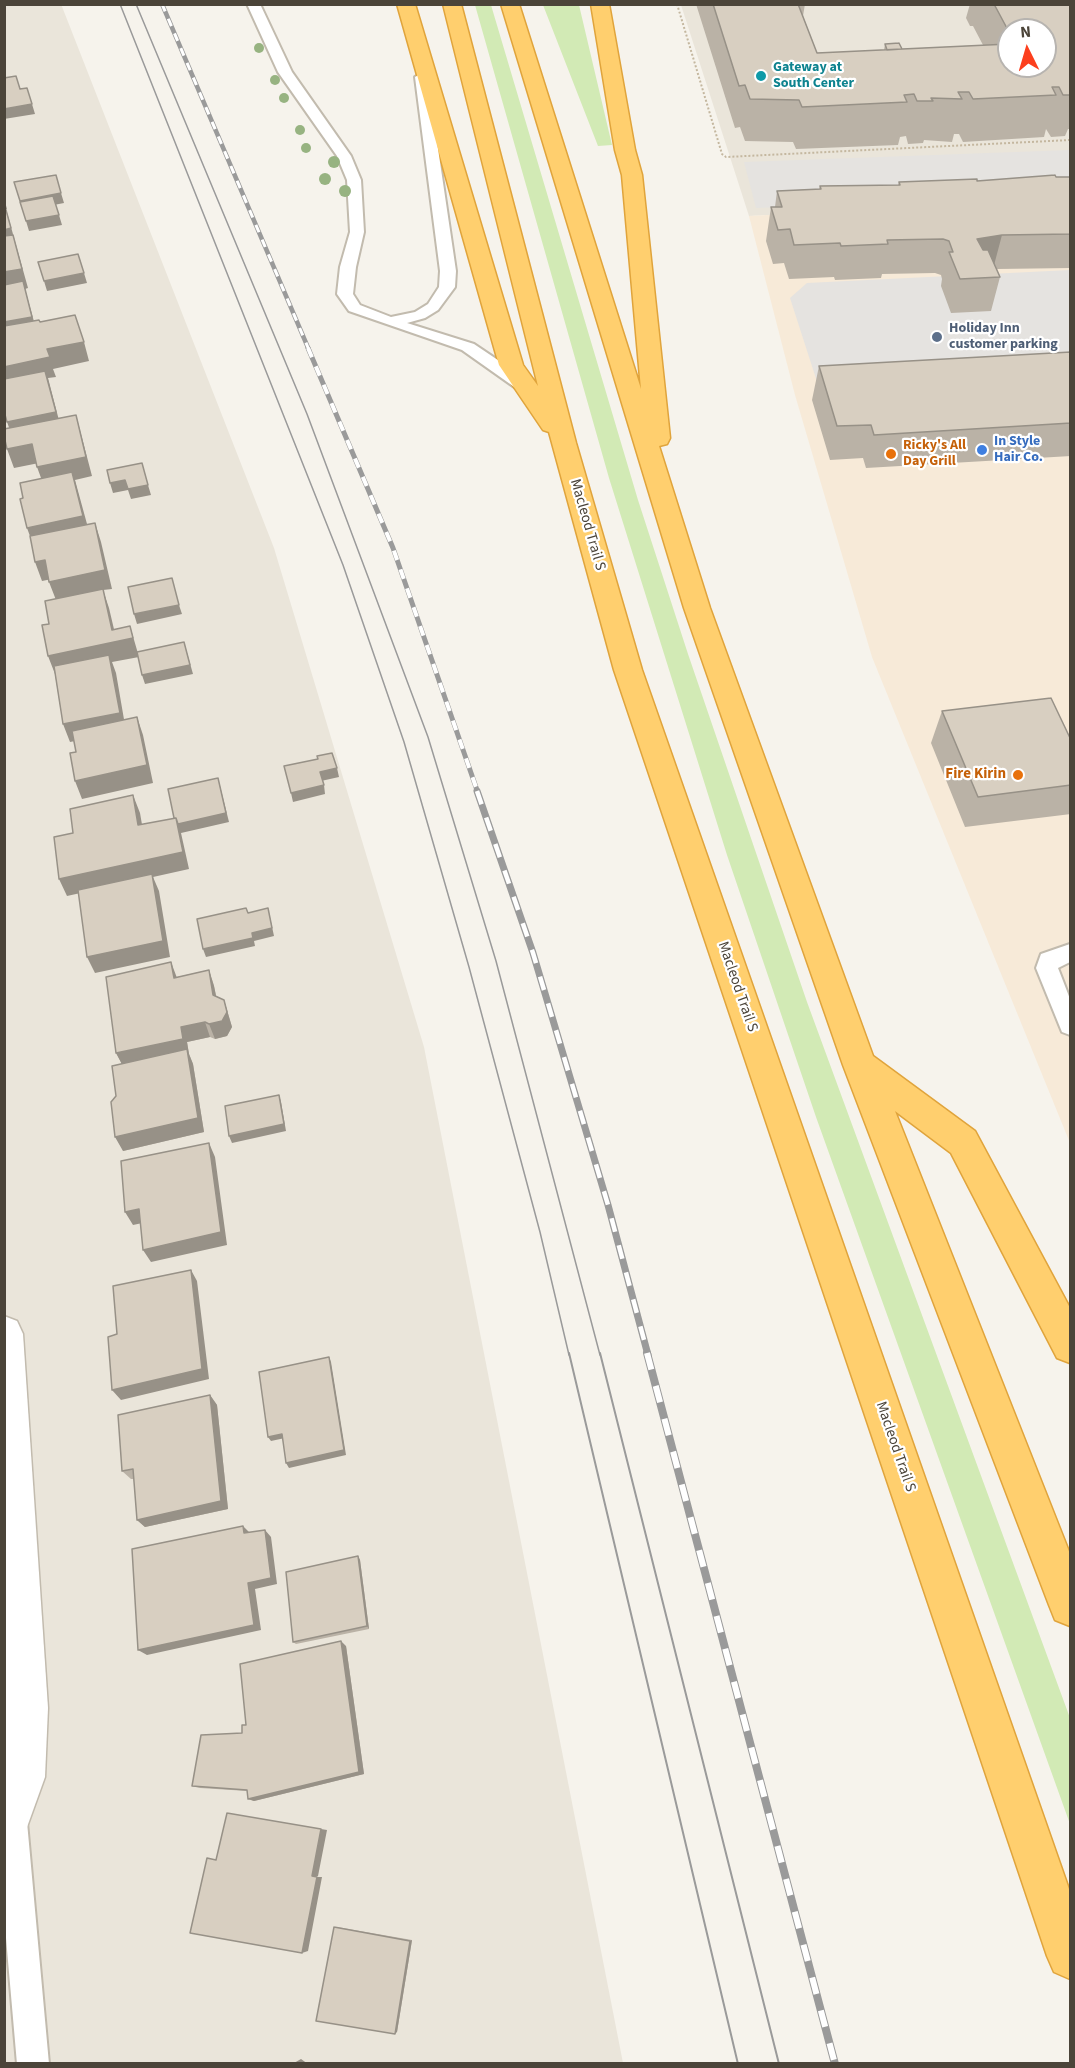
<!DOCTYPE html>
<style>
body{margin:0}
#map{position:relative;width:1075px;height:2068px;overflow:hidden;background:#f6f3ec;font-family:"Source Sans 3",sans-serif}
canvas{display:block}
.frame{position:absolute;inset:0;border:6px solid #4b4439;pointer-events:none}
.north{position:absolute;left:997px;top:18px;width:60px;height:60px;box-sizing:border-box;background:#fff;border:2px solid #b7b4b0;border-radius:50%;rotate:355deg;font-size:16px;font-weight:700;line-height:24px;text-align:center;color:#4b4439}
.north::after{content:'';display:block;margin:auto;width:21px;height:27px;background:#fc3f1d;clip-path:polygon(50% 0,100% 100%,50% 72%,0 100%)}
</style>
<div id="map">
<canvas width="1075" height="2068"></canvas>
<div class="frame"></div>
<div class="north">N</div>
</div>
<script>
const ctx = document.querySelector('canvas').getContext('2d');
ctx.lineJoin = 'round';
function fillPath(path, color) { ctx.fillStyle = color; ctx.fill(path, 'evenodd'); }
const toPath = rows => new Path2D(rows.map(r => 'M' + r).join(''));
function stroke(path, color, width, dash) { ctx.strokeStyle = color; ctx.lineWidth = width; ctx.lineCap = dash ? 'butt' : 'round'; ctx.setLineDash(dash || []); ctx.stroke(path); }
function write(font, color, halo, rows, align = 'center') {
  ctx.font = font + ' "Source Sans 3",sans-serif'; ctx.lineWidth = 4.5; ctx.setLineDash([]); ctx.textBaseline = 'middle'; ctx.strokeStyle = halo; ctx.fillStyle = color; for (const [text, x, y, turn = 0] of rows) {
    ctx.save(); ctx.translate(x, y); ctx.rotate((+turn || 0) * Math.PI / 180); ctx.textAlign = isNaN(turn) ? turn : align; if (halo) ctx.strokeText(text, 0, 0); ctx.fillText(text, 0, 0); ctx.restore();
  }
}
fillPath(toPath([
 [61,4,274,548,424,1047,623,2063,5,2064,4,5],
 [681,5,1070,5,1070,199,749,216],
 [1009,30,1045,30,1045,66,1009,66]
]), '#eae5da');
fillPath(toPath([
 [1070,199,1070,1143,872,657,795,395,749,216]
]), '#f7ead8');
fillPath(toPath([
 [475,5,491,5,638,500,688,654,807,1002,1070,1718,1070,1824,816,1117,727,855,609,478],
 [543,5,579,5,612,145,598,146]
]), '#d2eab5');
fillPath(toPath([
 [1070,150,1070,196,756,208,744,162],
 [1070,270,1070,375,820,391,790,298,807,283]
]), '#e5e3e0');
const lane = toPath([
 [247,4,260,4,292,72,351,156,361,180,364,232,356,267,353,294,360,305,391,317,415,312,428,304,439,287,440,271,415,77,422,73,427,74,456,271,455,287,438,310,425,318,407,323,474,344,532,383,534,387,532,391,520,391,462,350,349,311,337,294,340,267,350,232,347,180,337,156,278,72,247,4],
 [1070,944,1070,962,1058,968,1070,999,1070,1035,1062,1032,1036,968,1041,954,1070,944],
 [11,1796,22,1800,26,1811,49,2064,17,2064,4,1915,4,1799,11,1796]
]);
const street = toPath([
 [4,1316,17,1321,23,1334,48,1708,45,1777,27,1827,20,1834,4,1840,4,1316]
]);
const highway = toPath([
 [397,4,415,4,523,365,538,386,443,4,461,4,576,443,642,670,1070,1892,1070,1979,1054,1972,1047,1956,614,670,549,432,543,430,499,365,397,4],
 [501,4,519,4,641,389,622,175,615,150,591,4,609,4,635,150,642,175,670,438,667,444,659,446,710,608,873,1056,975,1131,1070,1308,1070,1363,1057,1358,951,1153,895,1111,1070,1554,1070,1626,1055,1620,1049,1605,843,1065,684,608,501,4]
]);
stroke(lane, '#c2bbae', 4);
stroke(street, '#c2bbae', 3);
stroke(highway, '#e0a43c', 3);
stroke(toPath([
 [677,4,722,154,726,157,1070,140]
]), '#c4b79f', 2, [2, 2]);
fillPath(lane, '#fff');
fillPath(street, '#fff');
fillPath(highway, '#ffcf6e');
stroke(toPath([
 [120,4,343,565,404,742,469,967,540,1232,569,1355],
 [136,4,307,414,428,737,496,961,600,1355]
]), '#9a9a9a', 1.5);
stroke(toPath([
 [569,1353,738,2064],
 [600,1353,779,2064]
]), '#9a9a9a', 2);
const railFar3 = toPath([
 [162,4,309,350]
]);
const railFar2 = toPath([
 [308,348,393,548,478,793]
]);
const railFar1 = toPath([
 [477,791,533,953,608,1205,648,1355]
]);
const rail = toPath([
 [647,1353,835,2064]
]);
stroke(railFar3, '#9a9a9a', 4.5);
stroke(railFar2, '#9a9a9a', 5);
stroke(railFar1, '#9a9a9a', 7);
stroke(rail, '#9a9a9a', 8);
stroke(railFar3, '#fff', 3, [8]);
stroke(railFar2, '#fff', 4, [10]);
stroke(railFar1, '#fff', 4.5, [14]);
stroke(rail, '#fff', 6, [17]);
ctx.fillStyle = '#97b381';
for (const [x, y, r] of [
 [259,48,5],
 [275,80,5],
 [284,98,5],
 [300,130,5],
 [306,148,5],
 [334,162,6],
 [325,179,6],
 [345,191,6]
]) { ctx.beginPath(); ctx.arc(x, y, r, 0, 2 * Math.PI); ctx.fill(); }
fillPath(toPath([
 [696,4,805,4,803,16,817,53,884,50,885,44,902,49,983,45,973,26,970,26,966,18,970,4,1071,4,1071,129,1068,129,1065,136,1051,137,1046,129,1044,137,963,142,959,134,954,134,952,142,924,140,923,143,908,144,906,136,900,137,898,145,796,149,793,142,745,141,740,127,735,128],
 [1009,30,1045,66,1009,66],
 [1071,177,1071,268,997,269,1000,277,991,311,951,313,941,286,942,279,941,275,935,273,882,274,881,278,835,280,834,277,789,279,784,263,773,264,766,241,771,207,775,207,777,191,819,189,820,186,898,185,899,182,977,181],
 [1071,352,1071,456,866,468,863,458,830,460,812,400,819,366],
 [942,711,1071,740,1071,814,965,827,931,743],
 [209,970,214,986,216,996,224,1000,232,1027,227,1036,215,1039,210,1037,187,1042,189,1054,193,1064,204,1132,123,1151,116,1096,122,1064,116,1053,177,977],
 [210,1395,217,1405,228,1509,145,1527,137,1520,134,1479,131,1479,122,1471],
 [358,1556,360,1560,369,1629,296,1644,293,1642],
 [346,1646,364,1774,254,1801,248,1799,247,1791,200,1788,192,1786,242,1733,246,1725],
 [334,1927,337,1927,412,1940,397,2032]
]), '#bab2a6');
fillPath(toPath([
 [32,104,35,114,4,119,4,109],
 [61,193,64,203,23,211,20,201],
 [4,198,7,209,6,209,28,288,25,289,38,336,4,343],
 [59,215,62,225,29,231,26,221],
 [1002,235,993,269,977,239],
 [84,273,87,283,47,291,44,281],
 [84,342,89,361,53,369,56,377,48,378,62,432,14,441,7,422,4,367,47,349],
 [76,415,92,476,75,480,90,535,34,547,27,528,44,486,37,467],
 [32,444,39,463,14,468,7,449],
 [125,480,148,485,151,495,131,499,128,490,113,493,110,483],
 [95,523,101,542,112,589,103,590,109,608,117,642,130,626,139,657,112,662,116,673,126,731,70,742,63,724,55,674,48,656,56,600,49,582],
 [45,560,52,579,42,581,35,562],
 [179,605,182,614,137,624,134,614],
 [184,642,193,674,145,684,142,675],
 [137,717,143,735,153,783,82,799,75,781],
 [337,768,339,777,321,781,320,772],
 [218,778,229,822,181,833,189,869,153,877,159,891,170,957,95,973,87,957,153,877,67,896,59,879,175,825],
 [324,785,325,794,293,802,291,793],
 [133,795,140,813,145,842,138,825],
 [268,908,274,936,254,941,255,946,206,957,203,949,252,933],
 [171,962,177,978,174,978],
 [209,970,214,986,219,1010,213,995],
 [224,1000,232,1027,227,1036,215,1039,209,1024],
 [205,1022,210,1037,187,1042,189,1054,193,1064,204,1132,123,1151,115,1137,124,1068,116,1053,181,1027],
 [279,1095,281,1102,286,1131,232,1143,229,1136],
 [209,1143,215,1157,227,1245,151,1262,143,1250],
 [139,1209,147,1222,133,1225,125,1212],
 [191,1270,197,1281,209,1379,121,1400,112,1390],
 [329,1357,331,1362,346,1455,289,1468,286,1463],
 [210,1395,217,1405,228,1509,145,1527,137,1520],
 [282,1434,285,1438,271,1441,268,1437],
 [243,1526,250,1533,244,1533],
 [265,1530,271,1537,277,1584,255,1589,261,1630,147,1655,138,1650],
 [358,1556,360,1560,369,1629,367,1626],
 [341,1641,346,1646,364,1774,254,1801,248,1799],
 [321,1829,327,1830,318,1876,312,1876],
 [317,1877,322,1877,308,1951,302,1953],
 [412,1940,397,2032,395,2034,410,1941],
 [301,2059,308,2064,294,2063]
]), '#979187');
const building = toPath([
 [713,4,798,4,817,53,1009,44,1009,66,1045,66,1045,30,1009,30,1009,32,994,4,1071,4,1071,95,1063,95,1059,87,1052,87,1056,95,973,99,969,92,958,92,962,99,931,98,933,101,917,101,914,94,904,95,907,102,802,107,799,100,750,99,745,85,739,86,713,4],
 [899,43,902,49,887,50,885,44,899,43],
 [16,76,20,89,27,88,32,104,4,109,4,78,16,76],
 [56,175,61,193,20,201,14,182,56,175],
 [1055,175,1056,177,1071,177,1071,234,1002,235,977,239,983,250,988,250,1000,277,960,279,949,252,953,252,949,241,943,239,887,240,888,244,841,246,840,243,794,245,790,229,778,230,771,207,782,207,777,191,821,189,820,186,900,185,899,182,977,179,977,181,1055,175],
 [53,196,59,215,26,221,20,202,53,196],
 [4,203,11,228,4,230,4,203],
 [13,235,22,269,4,272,4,236,13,235],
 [78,254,84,273,44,281,38,262,78,254],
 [23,281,32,317,4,322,4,285,23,281],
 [75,315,84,342,47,349,50,357,4,367,4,326,39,320,40,322,75,315],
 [1071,352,1071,423,874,435,871,425,837,426,819,366,1071,352],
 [45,371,56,412,7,422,4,411,4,379,45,371],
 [76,415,86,457,37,467,32,444,7,449,4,436,4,429,76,415],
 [142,463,148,485,128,489,125,480,110,483,107,470,142,463],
 [72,472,83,516,27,528,20,499,23,498,20,483,72,472],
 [95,523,105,570,49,582,45,560,35,562,30,536,95,523],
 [172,578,179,605,134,614,128,587,172,578],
 [103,589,112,630,130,626,133,638,48,656,42,625,49,624,45,601,103,589],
 [184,642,190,665,142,675,137,652,184,642],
 [109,655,120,713,63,724,54,666,109,655],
 [1051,698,1071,740,1071,785,978,797,942,711,1051,698],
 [137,717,147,765,75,781,70,753,76,752,72,731,137,717],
 [332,753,337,768,320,772,324,785,291,793,284,766,318,759,317,756,332,753],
 [218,778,226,813,178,824,176,818,174,818,168,789,218,778],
 [133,795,138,825,176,818,183,852,59,879,54,837,73,833,70,809,133,795],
 [152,874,163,941,87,957,78,890,152,874],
 [246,908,248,913,268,908,272,928,252,933,253,938,203,949,197,919,246,908],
 [171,962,174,978,209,970,213,995,224,1000,227,1012,222,1021,209,1024,205,1022,181,1027,183,1039,116,1053,106,977,171,962],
 [187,1049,198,1118,115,1137,111,1102,116,1096,112,1066,187,1049],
 [279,1095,284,1124,229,1136,225,1106,279,1095],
 [209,1143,221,1232,143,1250,139,1209,125,1212,121,1161,209,1143],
 [191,1270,202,1369,112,1390,108,1337,117,1334,113,1286,191,1270],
 [329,1357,344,1450,286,1463,282,1434,268,1437,259,1372,329,1357],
 [210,1395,221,1501,137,1520,133,1469,122,1471,118,1415,210,1395],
 [243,1526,244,1533,265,1530,271,1578,248,1583,254,1625,138,1650,132,1549,243,1526],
 [358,1556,367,1626,293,1642,286,1572,358,1556],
 [341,1641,359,1772,248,1799,247,1790,192,1786,201,1735,242,1733,242,1725,246,1725,240,1664,341,1641],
 [227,1813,321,1829,312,1876,317,1877,302,1953,190,1933,207,1858,216,1860,227,1813],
 [334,1927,410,1941,395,2034,316,2021,334,1927]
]);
fillPath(building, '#d8cfc1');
stroke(building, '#979187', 1.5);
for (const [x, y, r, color] of [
 [761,76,6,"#0f9aa8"],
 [937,337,6,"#5c6f8a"],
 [982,450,6,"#3f7fe0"],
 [891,454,6,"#e8710a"],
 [1018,775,6,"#e8710a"]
]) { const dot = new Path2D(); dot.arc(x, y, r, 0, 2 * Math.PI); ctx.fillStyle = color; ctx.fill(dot); stroke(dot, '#fff', 2); }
write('bold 14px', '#0d838f', '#fff', [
 ["Gateway at",773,68],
 ["South Center",773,84]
], 'left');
write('bold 14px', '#4e5e75', '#fff', [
 ["Holiday Inn",949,329],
 ["customer parking",949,345]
], 'left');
write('bold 14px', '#366cbe', '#fff', [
 ["In Style",994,442],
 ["Hair Co.",994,458]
], 'left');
write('bold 14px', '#c56008', '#fff', [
 ["Ricky's All",903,446],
 ["Day Grill",903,462]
], 'left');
write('15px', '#4b4439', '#fff', [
 ["Macleod Trail S",587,525,74],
 ["Macleod Trail S",737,987,71],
 ["Macleod Trail S",895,1447,71]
]);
write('bold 15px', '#c56008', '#fff', [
 ["Fire Kirin",1006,775]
], 'right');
</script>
